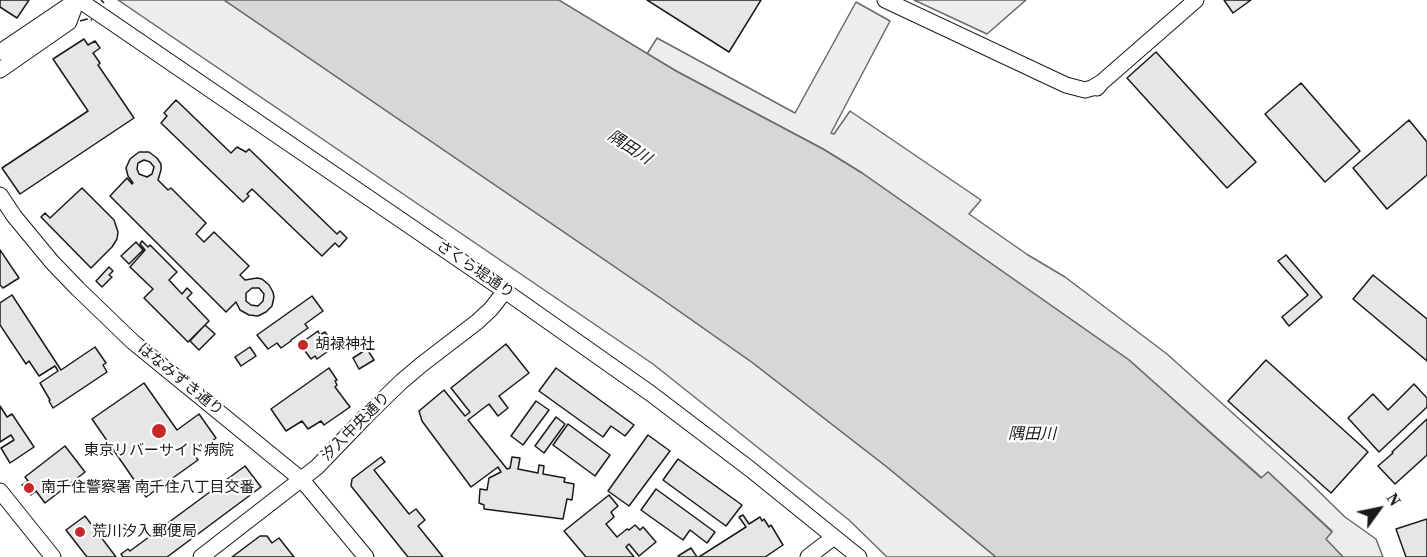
<!DOCTYPE html>
<meta charset="utf-8">
<style>
body{margin:0}
#map{position:relative;width:1427px;height:557px;overflow:hidden;background:#fff;font-family:"Source Serif 4",serif}
canvas{display:block}
.north{position:absolute;left:1349px;top:479px;width:60px;height:60px;-webkit-text-stroke:4px #fff;paint-order:stroke;rotate:57deg;font-size:16px;font-weight:700;line-height:24px;text-align:center;color:#1a1a1a}
.north::after{content:'';display:block;margin:auto;width:21px;height:27px;background:#1a1a1a;clip-path:polygon(50% 0,100% 100%,50% 72%,0 100%)}
</style>
<div id="map">
<canvas width="1427" height="557"></canvas>
<div class="north">N</div>
</div>
<script>
const ctx = document.querySelector('canvas').getContext('2d');
ctx.lineJoin = 'round';
function fillPath(path, color) { ctx.fillStyle = color; ctx.fill(path, 'evenodd'); }
const toPath = rows => new Path2D(rows.map(r => 'M' + r).join(''));
function stroke(path, color, width, dash) { ctx.strokeStyle = color; ctx.lineWidth = width; ctx.lineCap = dash ? 'butt' : 'round'; ctx.setLineDash(dash || []); ctx.stroke(path); }
function write(font, color, halo, rows, align = 'center') {
  ctx.font = font + ' "Source Serif 4","Noto Sans JP",serif'; ctx.lineWidth = 4.5; ctx.setLineDash([]); ctx.textBaseline = 'middle'; ctx.strokeStyle = halo; ctx.fillStyle = color; for (const [text, x, y, turn = 0] of rows) {
    ctx.save(); ctx.translate(x, y); ctx.rotate((+turn || 0) * Math.PI / 180); ctx.textAlign = isNaN(turn) ? turn : align; if (halo) ctx.strokeText(text, 0, 0); ctx.fillText(text, 0, 0); ctx.restore();
  }
}
const green = toPath([
 [118,0,224,0,662,299,753,363,887,467,996,557,887,557,849,520,653,364,118,0],
 [914,0,1026,0,987,34,914,0],
 [856,2,890,21,831,133,834,134,850,111,981,200,969,214,1028,255,1065,277,1167,354,1306,479,1345,517,1376,539,1383,557,1343,557,1325,539,1332,531,1268,472,1262,478,1129,360,862,173,823,149,676,71,647,54,657,38,795,113,856,2]
]);
fillPath(green, '#ededed');
stroke(green, '#6a6a6a', 1.5);
const water = toPath([
 [224,0,559,0,676,71,823,149,862,173,1129,360,1261,478,1268,472,1332,532,1326,539,1343,557,996,557,887,467,753,363,662,299,224,0]
]);
fillPath(water, '#d7d7d7');
stroke(water, '#6a6a6a', 1.5);
const building = toPath([
 [0,0,29,0,17,18,0,7,0,0],
 [647,0,761,0,729,52,647,0],
 [1224,0,1251,0,1233,13,1224,0],
 [84,39,88,45,95,41,100,48,93,53,100,63,98,65,134,118,20,194,2,168,88,111,53,59,84,39],
 [1156,52,1256,162,1227,188,1127,78,1156,52],
 [1301,83,1360,151,1325,182,1265,114,1301,83],
 [176,100,231,153,237,147,246,152,249,149,337,234,340,231,347,238,339,247,335,243,322,256,252,189,247,194,249,196,243,202,161,123,167,116,164,113,176,100],
 [1409,120,1427,142,1427,175,1387,209,1353,168,1409,120],
 [139,152,149,152,157,158,161,164,161,170,158,180,168,190,171,188,206,223,196,234,204,242,214,232,249,266,240,275,245,280,257,278,262,279,269,285,273,292,274,297,272,306,266,312,258,316,249,315,240,310,236,302,226,312,110,196,127,178,132,184,133,183,128,176,126,168,130,159,139,152],
 [144,160,150,162,154,167,152,174,147,177,139,174,137,169,138,163,144,160],
 [252,288,259,288,264,294,263,301,258,306,251,305,246,301,246,293,252,288],
 [82,188,114,220,118,232,117,239,112,247,91,268,41,217,45,213,50,218,82,188],
 [142,241,148,247,150,245,177,272,169,280,182,294,187,288,192,293,187,298,209,321,188,342,144,298,153,289,130,267,145,250,140,244,142,241],
 [136,242,143,250,129,264,121,256,136,242],
 [0,250,19,278,3,288,0,285,0,250],
 [1286,255,1322,297,1289,326,1282,317,1308,295,1278,261,1286,255],
 [109,267,113,271,109,275,112,277,102,287,96,281,109,267],
 [1373,275,1427,319,1427,361,1353,299,1373,275],
 [12,295,61,370,95,347,106,363,103,365,107,372,53,408,49,401,50,400,40,383,58,371,55,366,39,376,29,361,26,364,0,325,0,303,12,295],
 [312,296,323,311,305,324,308,328,291,340,291,341,281,348,277,343,268,349,257,335,312,296],
 [205,325,215,334,199,350,190,341,205,325],
 [318,331,320,335,325,332,333,343,329,346,331,349,317,359,315,356,311,359,302,347,307,344,304,341,318,331],
 [506,344,529,373,499,396,508,408,498,416,489,404,468,420,507,469,510,468,512,457,520,458,518,469,538,473,539,465,544,466,543,474,565,478,564,482,574,484,572,500,567,499,563,519,484,509,484,505,479,503,480,489,487,490,489,478,501,472,498,467,471,487,422,421,419,411,444,390,465,416,470,412,451,388,506,344],
 [250,347,256,356,241,366,235,357,250,347],
 [367,349,374,360,359,369,353,358,367,349],
 [1266,360,1368,452,1331,493,1228,401,1266,360],
 [329,368,337,380,335,381,337,385,335,387,350,407,324,425,321,421,308,429,302,421,286,431,271,409,329,368],
 [556,368,634,425,625,436,611,426,603,437,539,391,556,368],
 [144,383,177,430,199,414,216,438,194,454,198,460,146,497,92,419,144,383],
 [1414,384,1427,398,1427,407,1379,452,1348,418,1373,394,1388,410,1414,384],
 [536,401,549,410,523,445,511,436,536,401],
 [0,406,7,417,12,414,34,447,10,463,1,448,14,440,11,435,0,442,0,406],
 [556,417,565,424,544,453,535,446,556,417],
 [1427,419,1427,455,1395,484,1378,466,1393,453,1392,452,1427,419],
 [568,424,610,455,595,476,553,445,568,424],
 [648,435,670,451,629,506,608,491,648,435],
 [65,446,85,472,45,503,36,491,31,495,22,485,28,481,25,477,65,446],
 [381,457,385,462,374,470,409,514,416,509,425,520,418,526,443,557,408,557,351,486,352,479,381,457],
 [678,459,742,505,726,526,663,480,678,459],
 [245,466,261,487,167,557,123,557,121,554,128,549,130,551,245,466],
 [656,489,715,532,707,543,690,530,683,540,641,510,656,489],
 [609,495,618,506,611,512,614,517,606,524,617,537,627,529,629,530,635,525,640,530,643,527,656,542,639,556,629,544,626,547,634,557,586,557,564,531,609,495],
 [743,515,749,524,760,517,762,521,764,519,769,527,771,525,783,545,765,557,699,557,746,527,739,517,743,515],
 [85,516,116,557,87,557,66,530,85,516],
 [1427,519,1427,557,1406,557,1396,529,1427,519],
 [260,536,267,536,272,543,279,538,294,557,232,557,260,536],
 [691,548,697,557,679,557,678,556,691,548]
]);
fillPath(building, '#e6e6e6');
stroke(building, '#1a1a1a', 1.5);
const minor = toPath([
 [79,0,505,291,650,393,750,469,859,557],
 [885,0,1066,85,1085,90,1092,88,1102,82],
 [0,52,77,0],
 [0,70,69,22,77,0],
 [1097,88,1102,82,1196,0],
 [0,195,14,216,52,262,78,289,133,342,302,480,366,557],
 [0,491,53,557],
 [201,557,317,467,367,415,401,382,421,365,477,322,491,309,505,291],
 [808,557,834,537]
]);
stroke(minor, '#1a1a1a', 17);
stroke(minor, '#fff', 15);
stroke(toPath([
 [101,0,104,3],
 [80,21,87,19,92,20]
]), '#1a1a1a', 1.5, [8, 3]);
for (const [x, y, r, color] of [
 [303,345,6,"#c62828"],
 [159,431,8,"#c62828"],
 [29,488,6,"#c62828"],
 [80,532,6,"#c62828"]
]) { const dot = new Path2D(); dot.arc(x, y, r, 0, 2 * Math.PI); ctx.fillStyle = color; ctx.fill(dot); stroke(dot, '#fff', 2); }
write('15px', '#1a1a1a', '#fff', [
 ["さくら堤通り",475,270,34],
 ["はなみずき通り",180,380,39],
 ["汐入中央通り",356,427,-45]
]);
write('15px', '#1a1a1a', '#fff', [
 ["胡禄神社",315,345],
 ["東京リバーサイド病院",159,451,"center"],
 ["南千住警察署 南千住八丁目交番",41,488],
 ["荒川汐入郵便局",92,532]
], 'left');
write('italic 16px', '#1a1a1a', '#fff', [
 ["隅田川",629,148,33],
 ["隅田川",1032,435]
]);
</script>
